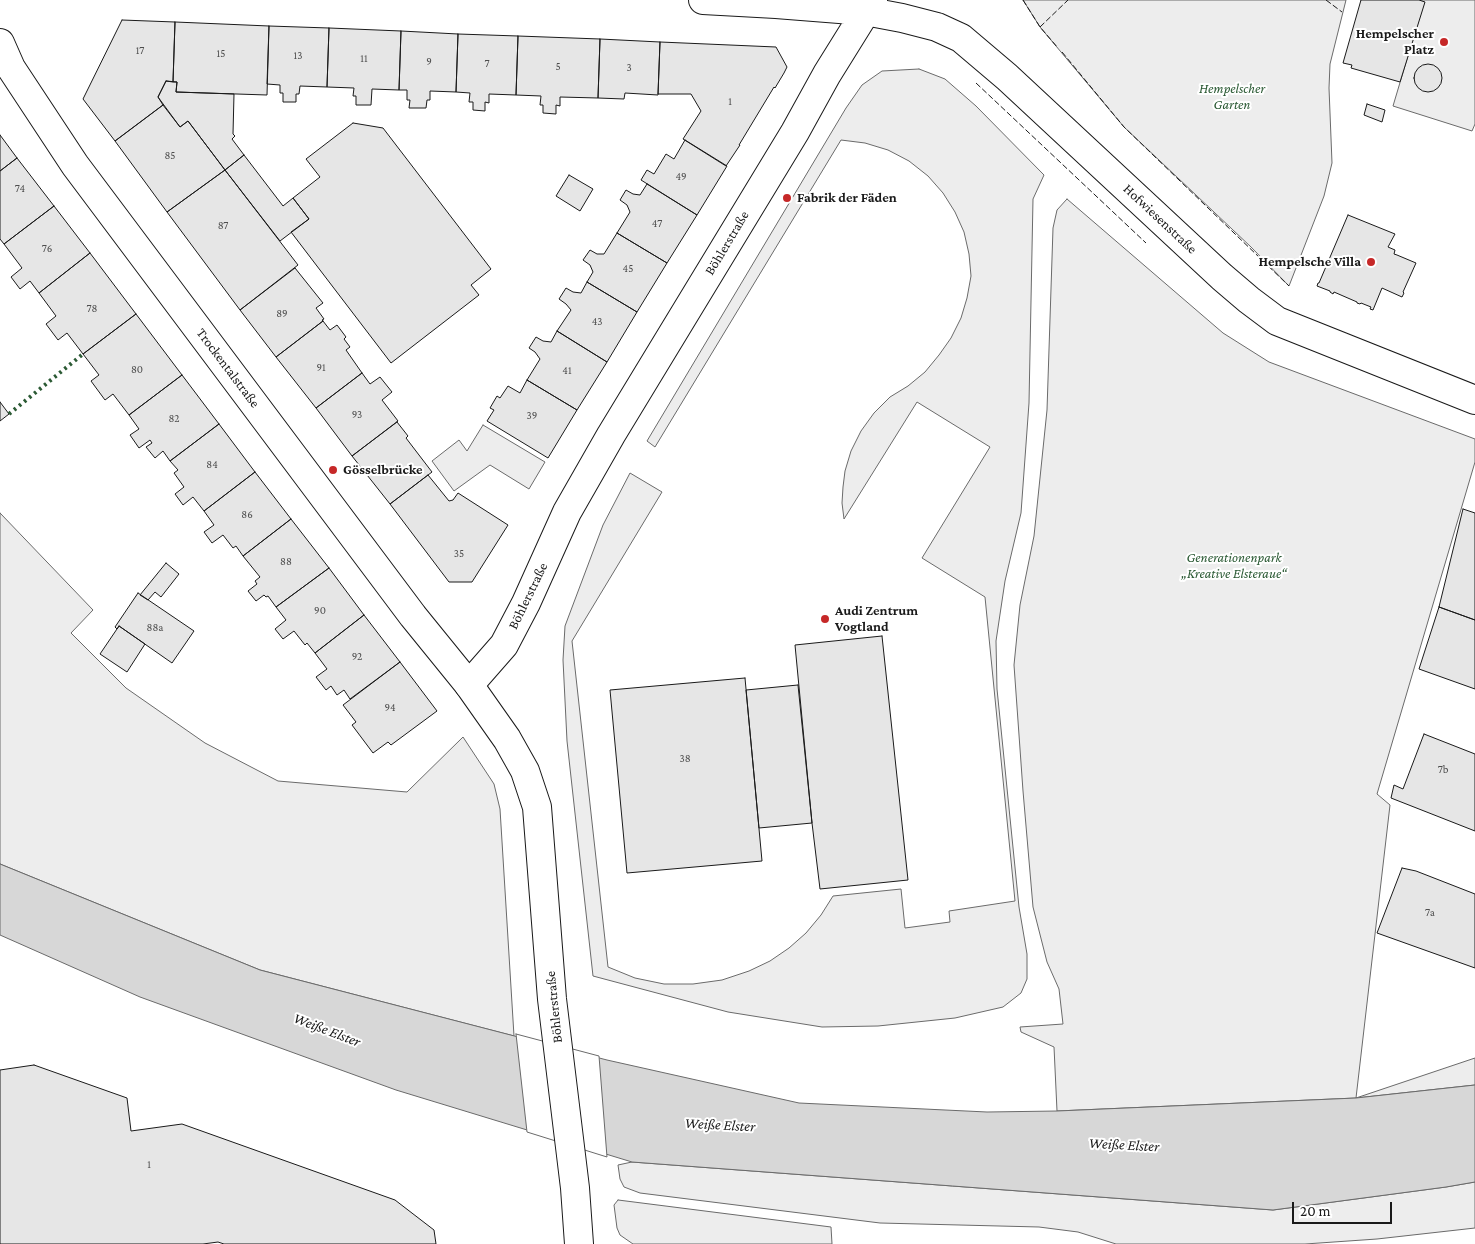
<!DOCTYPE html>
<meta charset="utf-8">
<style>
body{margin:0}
#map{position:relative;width:1475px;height:1244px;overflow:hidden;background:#fff;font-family:"Crimson Pro",serif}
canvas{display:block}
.scale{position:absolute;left:1292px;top:1202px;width:100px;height:22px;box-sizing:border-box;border:2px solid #1a1a1a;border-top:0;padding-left:6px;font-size:15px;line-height:18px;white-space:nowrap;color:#1a1a1a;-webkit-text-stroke:4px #fff;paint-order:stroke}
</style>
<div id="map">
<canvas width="1475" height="1244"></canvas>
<div class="scale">20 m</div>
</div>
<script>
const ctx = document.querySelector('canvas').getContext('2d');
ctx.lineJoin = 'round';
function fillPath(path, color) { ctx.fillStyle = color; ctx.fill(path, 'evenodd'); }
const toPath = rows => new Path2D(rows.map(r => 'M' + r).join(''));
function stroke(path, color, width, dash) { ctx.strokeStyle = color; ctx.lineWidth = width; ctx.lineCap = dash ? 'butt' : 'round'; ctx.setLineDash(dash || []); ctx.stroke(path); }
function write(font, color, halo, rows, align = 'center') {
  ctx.font = font + ' "Crimson Pro",serif'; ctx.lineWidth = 4; ctx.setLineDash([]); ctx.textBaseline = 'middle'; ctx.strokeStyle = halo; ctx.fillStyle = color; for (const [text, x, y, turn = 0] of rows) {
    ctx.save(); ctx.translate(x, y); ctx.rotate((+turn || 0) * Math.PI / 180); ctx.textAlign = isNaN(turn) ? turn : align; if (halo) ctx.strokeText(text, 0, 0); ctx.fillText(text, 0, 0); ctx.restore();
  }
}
const built = toPath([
 [1023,0,1346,0,1330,64,1329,88,1332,163,1324,196,1289,286,1251,247,1124,127,1040,27,1023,0],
 [1419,0,1475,0,1475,124,1472,131,1393,106,1424,2,1419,0],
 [919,69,945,79,976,106,1044,175,1033,199,1029,403,1021,513,1005,581,996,641,997,689,1019,907,1027,954,1027,979,1021,993,1003,1007,955,1018,878,1026,822,1027,728,1012,593,976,567,741,563,660,565,626,603,525,630,473,662,492,572,641,608,967,635,978,664,984,693,984,722,980,749,971,770,961,789,948,806,933,821,915,833,896,901,889,905,928,950,922,949,911,1015,901,985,597,922,558,990,447,917,402,844,519,842,503,843,487,845,471,851,451,861,431,874,413,890,397,908,386,925,372,939,355,951,338,961,318,967,298,971,276,969,254,964,232,955,212,943,193,928,176,909,161,888,150,865,143,841,140,655,447,647,441,846,108,862,85,882,71,919,69],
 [1067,199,1223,333,1269,362,1475,439,1475,462,1377,794,1390,805,1356,1098,1475,1058,1475,1085,1356,1098,1057,1111,1054,1047,1021,1032,1020,1027,1063,1024,1059,989,1047,962,1033,907,1023,791,1014,665,1020,605,1034,536,1047,410,1053,228,1057,210,1067,199],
 [483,425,545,462,529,489,490,465,454,491,432,461,459,440,467,451,483,425],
 [0,513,93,610,71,633,126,688,205,743,278,781,407,792,463,737,494,784,500,809,514,1036,260,970,0,864,0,513],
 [632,1162,1273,1210,1446,1187,1475,1182,1475,1228,1377,1239,1305,1244,1116,1244,1078,1232,1039,1227,880,1223,640,1193,624,1187,620,1179,618,1165,632,1162],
 [618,1200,831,1227,832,1244,633,1244,620,1235,617,1228,614,1205,618,1200]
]);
fillPath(built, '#ededed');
stroke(built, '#6a6a6a', 1);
const water = toPath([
 [0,864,260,970,607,1060,799,1103,987,1112,1057,1111,1356,1098,1475,1085,1475,1182,1446,1187,1273,1210,632,1162,396,1090,140,997,0,935,0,864]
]);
fillPath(water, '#d7d7d7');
stroke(water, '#6a6a6a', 1);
const pier = toPath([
 [516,1034,599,1056,607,1157,527,1132,516,1034]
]);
fillPath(pier, '#fff');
stroke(pier, '#6a6a6a', 1);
const building = toPath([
 [1361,0,1419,0,1425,2,1400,82,1351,68,1352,65,1343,63,1361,0],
 [122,20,175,22,173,82,166,81,158,97,163,105,115,141,83,99,122,20],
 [175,22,269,26,267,95,176,92,177,82,173,82,175,22],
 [269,26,329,28,327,87,300,86,299,94,296,94,296,102,283,102,283,93,280,93,280,85,267,84,269,26],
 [329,28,401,31,399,90,372,89,371,105,356,105,356,96,353,96,354,88,327,87,329,28],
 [401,31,458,34,456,92,430,91,430,100,427,100,426,108,409,108,410,100,407,100,407,90,399,90,401,31],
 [458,34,518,36,516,95,489,94,489,103,485,102,485,111,473,110,473,102,469,102,470,93,456,92,458,34],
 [518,36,600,39,598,98,560,97,560,106,556,105,556,114,543,113,543,105,540,105,541,96,516,95,518,36],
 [600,39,660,42,658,95,625,93,624,99,598,98,600,39],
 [660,42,776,47,787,67,784,73,775,88,774,87,771,92,739,145,740,145,726,166,683,139,701,111,691,94,658,94,660,42],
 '1414 78a14 14 0 1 1 28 0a14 14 0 1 1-28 0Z',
 [166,81,177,82,176,92,234,94,233,134,235,136,232,139,244,155,225,170,188,121,180,127,158,97,166,81],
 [1367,104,1385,110,1382,122,1364,115,1367,104],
 [163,105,180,127,188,121,225,170,167,212,115,141,163,105],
 [353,123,383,128,491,269,471,285,479,295,391,363,291,232,309,219,293,198,320,177,306,159,353,123],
 [0,135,17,158,0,171,0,135],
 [685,140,727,166,697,215,641,180,647,170,654,174,666,154,674,159,685,140],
 [244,155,283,206,293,198,309,219,280,241,225,170,244,155],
 [17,158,54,206,4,244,0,239,0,171,17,158],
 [225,170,298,265,240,310,167,212,225,170],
 [569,175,593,189,580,211,556,196,569,175],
 [647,184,697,215,667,263,617,233,630,212,627,205,620,200,626,190,633,194,640,195,647,184],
 [54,206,90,253,39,293,30,281,20,289,11,277,22,268,4,244,54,206],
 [1348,215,1395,234,1388,247,1395,250,1394,254,1397,255,1416,263,1403,292,1404,293,1402,297,1382,288,1373,310,1370,309,1371,307,1361,303,1360,304,1357,303,1357,302,1334,292,1333,294,1330,292,1330,291,1317,286,1318,283,1319,283,1348,215],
 [617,233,667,263,637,312,587,282,593,272,590,265,583,260,590,250,597,254,604,254,617,233],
 [90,253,136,314,83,354,67,333,58,340,46,324,56,316,39,293,90,253],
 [295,268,323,303,316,308,324,319,322,320,323,321,276,357,240,310,295,268],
 [587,282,637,312,607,362,557,331,571,310,566,304,559,299,566,288,573,292,581,293,587,282],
 [136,314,182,375,129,415,113,394,105,400,91,381,99,375,83,354,136,314],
 [323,321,330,330,337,325,346,337,344,339,350,347,346,350,362,373,316,408,276,357,323,321],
 [557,331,607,362,577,410,527,380,540,359,535,352,529,348,536,337,543,341,551,342,557,331],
 [362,373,370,384,380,377,392,392,382,400,398,421,352,456,316,408,362,373],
 [182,375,219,424,170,461,163,451,155,458,146,447,152,443,150,440,139,448,130,435,139,429,129,415,182,375],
 [527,380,577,410,548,458,487,421,494,410,490,408,497,396,500,398,508,386,520,393,527,380],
 [0,402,9,414,0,421,0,402],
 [397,422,408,436,406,438,432,472,390,504,352,456,397,422],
 [219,424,255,472,204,511,193,497,183,505,175,494,184,487,174,473,178,470,170,461,219,424],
 [255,472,291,519,243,556,236,546,233,548,223,535,212,543,204,532,214,525,204,511,255,472],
 [428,475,449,501,453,500,458,493,508,525,472,582,449,582,390,504,428,475],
 [1463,509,1475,513,1475,620,1439,607,1463,509],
 [291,519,329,568,276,607,268,596,266,597,264,595,256,601,248,591,257,584,255,581,260,577,243,556,291,519],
 [166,563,179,574,161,597,155,592,148,600,140,595,166,563],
 [329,568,364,615,315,653,307,643,305,645,294,631,283,639,275,629,286,620,276,607,329,568],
 [138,593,194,631,172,663,119,626,117,629,115,627,138,593],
 [1439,607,1475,620,1475,689,1419,669,1439,607],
 [364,615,400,662,350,699,344,690,337,695,331,686,326,690,316,677,327,669,315,653,364,615],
 [119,626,145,644,127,672,100,654,119,626],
 [882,636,908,880,820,889,812,823,795,645,882,636],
 [400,662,437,711,391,745,388,742,373,753,352,725,356,722,343,705,400,662],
 [745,678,762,861,627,873,610,690,745,678],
 [798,685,812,823,759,828,746,690,798,685],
 [1424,734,1475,754,1475,831,1391,798,1394,785,1403,789,1424,734],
 [1402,868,1416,871,1475,894,1475,968,1377,933,1402,868],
 [34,1065,127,1098,131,1131,182,1124,395,1200,434,1230,436,1244,224,1244,218,1242,203,1244,0,1244,0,1070,34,1065]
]);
fillPath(building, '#e6e6e6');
stroke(building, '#1a1a1a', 1);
const minor = toPath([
 [703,0,776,4,865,11,902,18,937,27,961,38,1007,77,1222,277,1249,300,1277,321,1475,400],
 [469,685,504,645,526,603,567,512,611,435,795,132,827,74,873,0]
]);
const major = toPath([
 [0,43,11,68,75,165,413,616,469,685,507,739,525,771,537,807,552,999,575,1188,579,1244]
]);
stroke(minor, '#1a1a1a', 30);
stroke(major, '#1a1a1a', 30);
stroke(minor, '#fff', 28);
stroke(major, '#fff', 28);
stroke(toPath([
 [9,414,83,354]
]), '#2b5a34', 4, [2.5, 4]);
stroke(toPath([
 [1023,0,1040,27,1058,48],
 [1326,0,1342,12],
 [1040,27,1068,0],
 [1062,52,1124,127,1289,286],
 [976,83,1146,243]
]), '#1a1a1a', 1, [6, 2.5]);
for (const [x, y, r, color] of [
 [1444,42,5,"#c62828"],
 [787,198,5,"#c62828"],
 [1371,262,5,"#c62828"],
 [333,470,5,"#c62828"],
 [825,619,5,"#c62828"]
]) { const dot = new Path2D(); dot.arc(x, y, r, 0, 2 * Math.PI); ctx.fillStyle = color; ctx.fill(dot); stroke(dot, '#fff', 2); }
write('11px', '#4d4d4d', null, [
 ["17",140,51],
 ["15",221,54],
 ["13",298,56],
 ["11",364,59],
 ["9",429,62],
 ["7",487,64],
 ["5",558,67],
 ["3",629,68],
 ["1",730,102],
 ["85",170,156],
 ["49",681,177],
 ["74",20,189],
 ["47",657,224],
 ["87",223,226],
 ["76",47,249],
 ["45",628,269],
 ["78",92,309],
 ["89",282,314],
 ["43",597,322],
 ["91",321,368],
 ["80",137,370],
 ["41",567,371],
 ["93",357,415],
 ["39",532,416],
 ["82",174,419],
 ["84",212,465],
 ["86",247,515],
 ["35",459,554],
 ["88",286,562],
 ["90",320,611],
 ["88a",155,628],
 ["92",357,657],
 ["94",390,708],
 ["38",685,759],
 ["7b",1443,770],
 ["7a",1430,913],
 ["1",149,1165]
]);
write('bold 14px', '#1a1a1a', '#fff', [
 ["Hempelscher",1434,34,"right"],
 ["Platz",1434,50,"right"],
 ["Fabrik der Fäden",797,198],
 ["Hempelsche Villa",1361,262,"right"],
 ["Gösselbrücke",343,470],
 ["Audi Zentrum",835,611],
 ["Vogtland",835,627]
], 'left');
write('italic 14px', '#2b5a34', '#fff', [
 ["Hempelscher",1232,89],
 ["Garten",1232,105],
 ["Generationenpark",1234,558],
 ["„Kreative Elsteraue“",1234,574]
]);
write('14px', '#1a1a1a', '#fff', [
 ["Hofwiesenstraße",1160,219,43],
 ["Böhlerstraße",727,243,-59],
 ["Trockentalstraße",228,368,53],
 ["Böhlerstraße",528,596,-64],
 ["Böhlerstraße",554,1007,-96]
]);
write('italic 15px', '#1a1a1a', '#fff', [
 ["Weiße Elster",327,1030,21],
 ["Weiße Elster",720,1125,3],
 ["Weiße Elster",1124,1145,3]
]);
</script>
